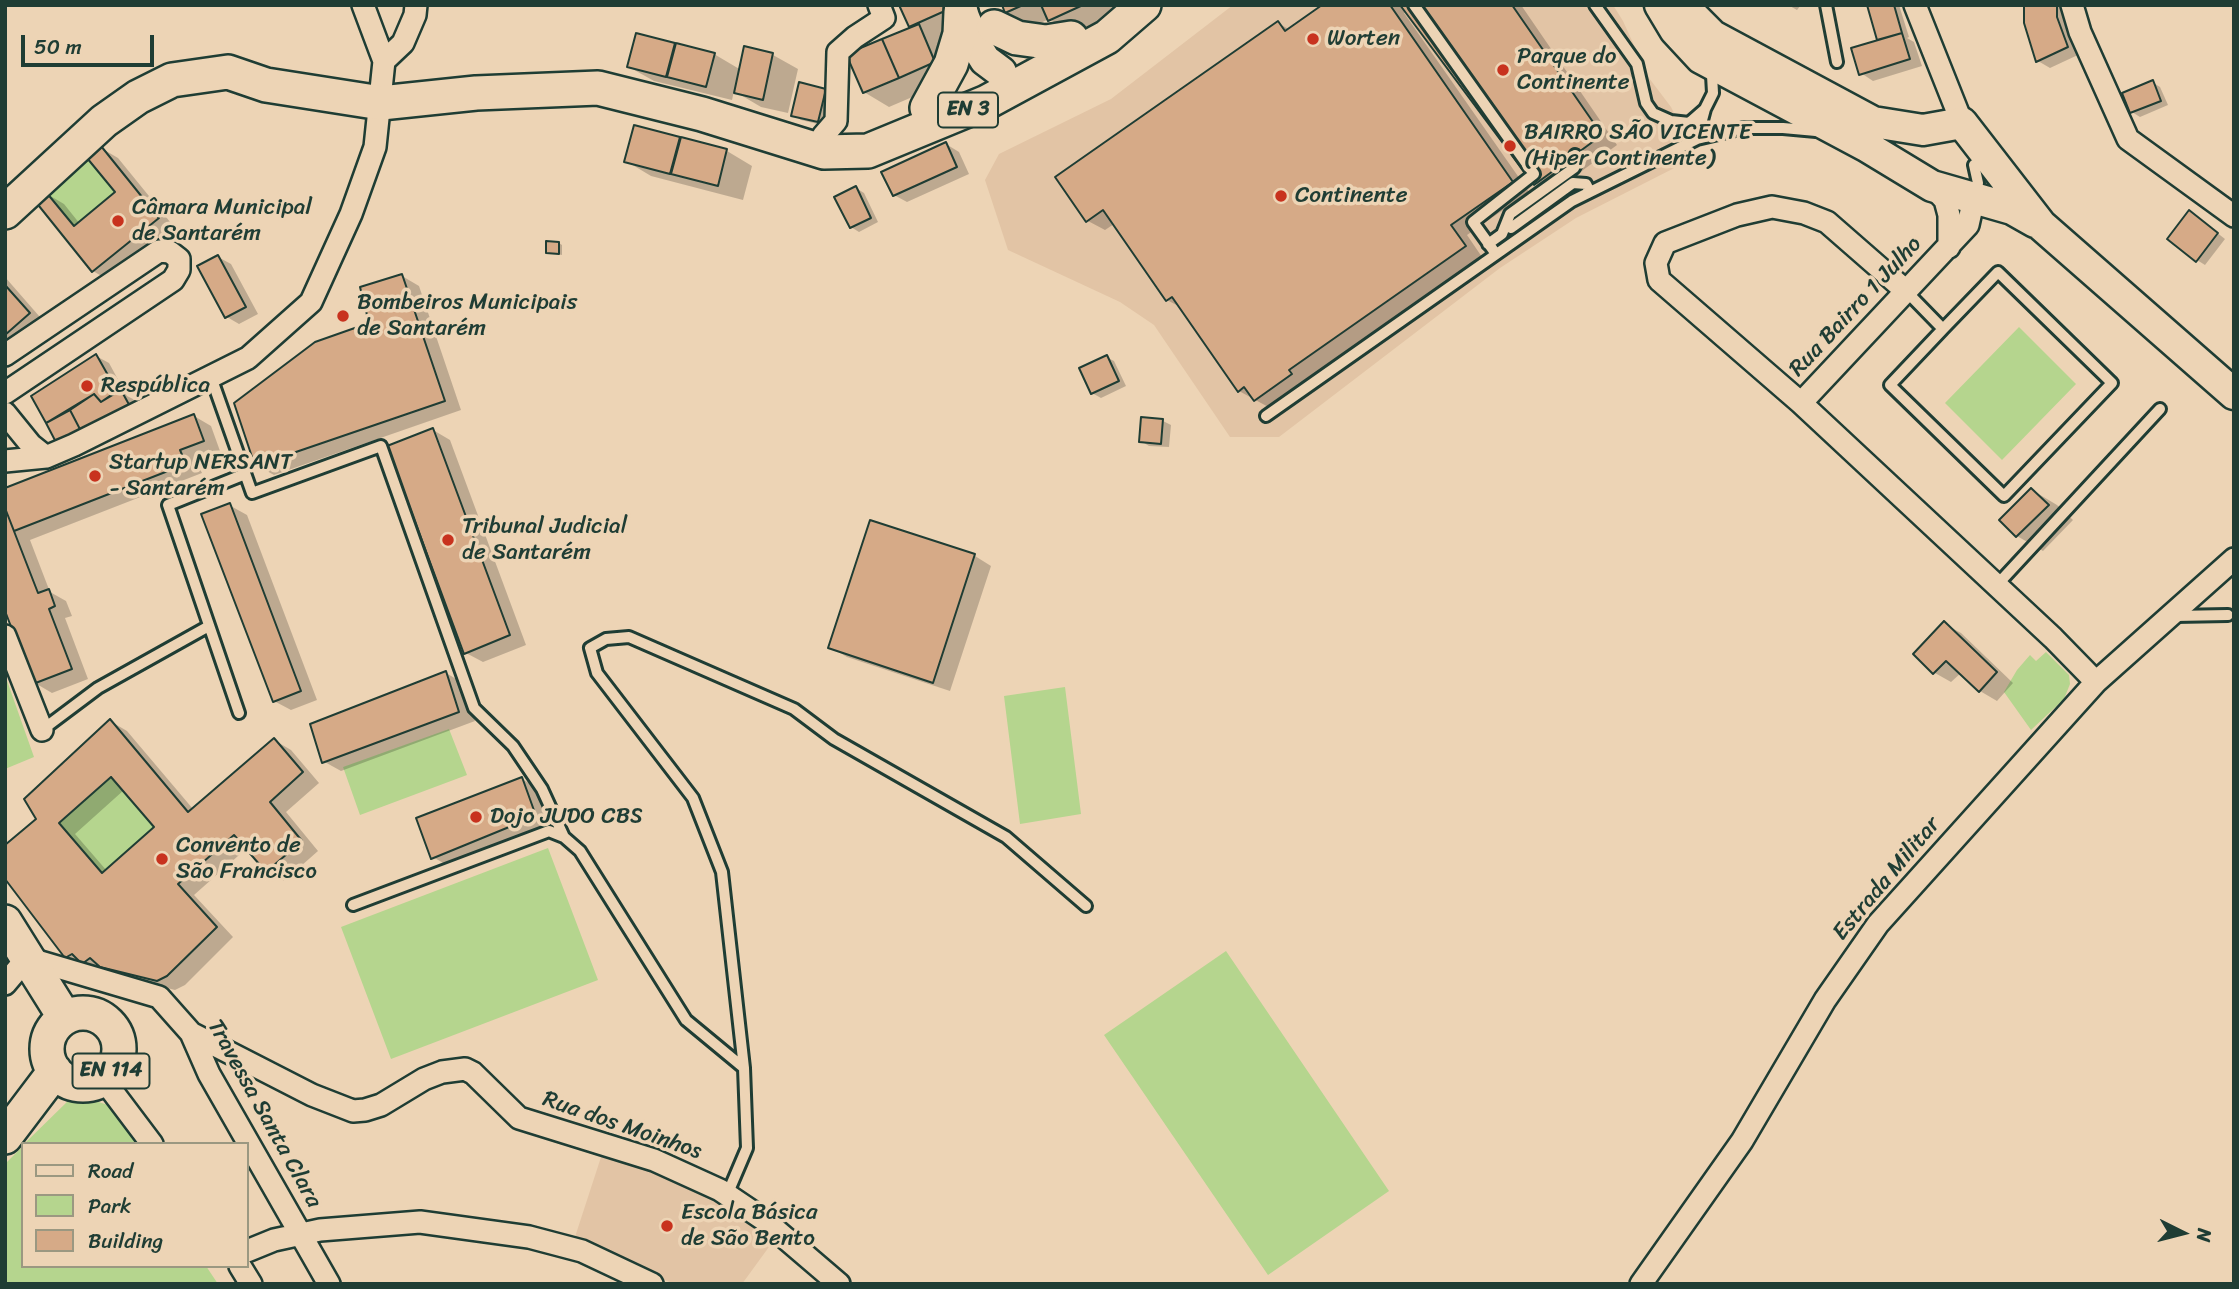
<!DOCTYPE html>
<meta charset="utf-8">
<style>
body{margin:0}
#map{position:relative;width:2239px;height:1289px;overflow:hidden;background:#edd4b5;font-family:Sriracha,sans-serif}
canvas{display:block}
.frame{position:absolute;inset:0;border:7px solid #1f3d34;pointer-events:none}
.legend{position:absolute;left:21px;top:1142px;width:228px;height:126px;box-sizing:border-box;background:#edd4b5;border:2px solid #9b9881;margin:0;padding:9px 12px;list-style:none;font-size:21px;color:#1f3d34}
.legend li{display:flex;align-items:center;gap:14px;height:35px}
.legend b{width:35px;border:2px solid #9b9881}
.north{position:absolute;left:2148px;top:1198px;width:70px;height:70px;-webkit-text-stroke:5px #edd4b5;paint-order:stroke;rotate:96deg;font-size:19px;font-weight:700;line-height:28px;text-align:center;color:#1f3d34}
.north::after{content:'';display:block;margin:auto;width:24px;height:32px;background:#1f3d34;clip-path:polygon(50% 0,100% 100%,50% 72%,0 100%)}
.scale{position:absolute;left:21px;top:35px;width:133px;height:32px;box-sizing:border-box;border:4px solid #1f3d34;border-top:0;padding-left:9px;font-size:21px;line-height:24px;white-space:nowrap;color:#1f3d34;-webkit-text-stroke:5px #edd4b5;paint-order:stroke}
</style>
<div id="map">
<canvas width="2239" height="1289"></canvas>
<div class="frame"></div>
<ul class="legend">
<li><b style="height:9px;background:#edd4b5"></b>Road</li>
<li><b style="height:19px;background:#b5d58e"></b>Park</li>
<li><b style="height:19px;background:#d6aa87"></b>Building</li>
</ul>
<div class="north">N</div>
<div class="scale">50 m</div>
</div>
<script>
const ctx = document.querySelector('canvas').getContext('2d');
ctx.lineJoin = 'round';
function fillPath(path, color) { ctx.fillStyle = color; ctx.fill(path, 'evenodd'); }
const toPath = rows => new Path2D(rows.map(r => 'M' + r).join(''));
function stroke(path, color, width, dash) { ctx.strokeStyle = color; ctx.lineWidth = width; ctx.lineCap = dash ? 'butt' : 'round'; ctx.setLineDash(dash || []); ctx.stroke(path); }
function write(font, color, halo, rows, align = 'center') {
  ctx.font = font + ' Sriracha,sans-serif'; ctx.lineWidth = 7; ctx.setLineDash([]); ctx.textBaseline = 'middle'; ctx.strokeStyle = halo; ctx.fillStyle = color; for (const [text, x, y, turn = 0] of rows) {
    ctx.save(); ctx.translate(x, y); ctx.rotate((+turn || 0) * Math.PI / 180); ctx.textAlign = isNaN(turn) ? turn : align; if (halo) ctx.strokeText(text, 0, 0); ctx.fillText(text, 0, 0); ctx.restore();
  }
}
fillPath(toPath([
 [1233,5,1613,5,1623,21,1649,78,1671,107,1696,157,1576,218,1500,268,1279,437,1230,437,1154,325,1120,302,1008,250,985,180,999,154,1111,99],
 [603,1151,691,1187,735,1212,774,1240,742,1284,674,1284,574,1240]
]), '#e2c4a5');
fillPath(toPath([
 [87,158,115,192,74,226,46,192],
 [2019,327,2076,384,2002,460,1945,403],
 [2046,652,2069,675,2070,684,2064,699,2031,730,2004,692,2017,670,2030,655,2036,661],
 [5,675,34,757,5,769],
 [1065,687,1081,814,1020,824,1004,696],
 [449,729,467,775,360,815,343,767],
 [111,777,154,827,102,873,59,823],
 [548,848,598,980,391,1059,341,927],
 [1226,951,1389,1191,1268,1275,1104,1035],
 [86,1098,111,1106,137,1144,24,1144,69,1100],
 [23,1146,23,1266,206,1266,218,1284,5,1284,5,1164]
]), '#b5d58e');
fillPath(toPath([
 [901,5,963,5,959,77,889,107,864,92,911,29],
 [1003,5,1112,5,1117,16,1074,34,1049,19,1032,27,1006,12],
 [1325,5,1521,5,1617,145,1552,193,1535,183,1407,11,1404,13,1529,192,1467,235,1482,257,1305,381,1308,384,1272,409,1239,391,1182,308,1167,300,1114,224,1105,230,1088,221,1278,23,1290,30],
 [1788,5,1801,5,1797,10],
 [1869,5,1899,5,1909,37,1907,38,1914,42,1922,66,1873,81,1861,73,1881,41,1878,39],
 [2025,5,2069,5,2080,54,2050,68,2038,61],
 [637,35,714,54,741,70,746,49,773,55,798,69,788,113,761,107,734,91,732,100,654,81,629,67],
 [2152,82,2160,87,2168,105,2140,117,2132,112],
 [825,90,833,95,826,126,801,120,793,115],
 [635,127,727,151,752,166,743,200,651,176,626,161],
 [946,144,959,152,969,174,907,202,894,195],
 [101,148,118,158,175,228,110,281,93,271,47,194,64,204,80,224,118,193],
 [856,188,864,193,878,222,859,232,851,227],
 [2197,217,2225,239,2205,265,2197,260],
 [559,243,562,245,562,255,548,252],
 [218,257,231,264,258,314,239,324,227,317],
 [402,276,419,286,461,410,274,475,256,465,371,324],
 [5,277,46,324,5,359],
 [96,356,109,363,127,396,133,399,144,417,47,421],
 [1106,357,1114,361,1126,386,1101,398,1092,393],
 [194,416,211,426,220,451,196,460,202,473,30,540,50,592,66,601,72,616,65,618,88,679,52,693,35,683,5,606,5,490],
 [1163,421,1171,425,1169,447,1149,446,1141,441],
 [433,430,450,440,526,645,483,662,466,653],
 [2032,490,2057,505,2073,520,2043,551,2017,536,2002,520],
 [229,505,247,515,317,700,291,710,274,701],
 [871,522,975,556,991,566,950,691,847,657,830,647],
 [1944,624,1961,633,2013,683,1997,701,1980,691,1961,673,1951,682,1935,673,1915,654],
 [446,673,463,683,475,721,341,771,323,761],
 [110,721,127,731,193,809,274,740,291,750,319,783,286,812,318,851,284,881,267,871,247,848,194,895,233,937,185,985,175,990,119,976,105,968,100,972,87,965,83,967,66,957,38,820],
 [124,790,156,827,107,871,75,834],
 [522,779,539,789,552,826,450,867,433,857]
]), '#0003');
const building = toPath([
 [899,5,945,5,947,10,909,27,899,5],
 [1002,5,1023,5,1005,13,1002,5],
 [1041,5,1083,5,1048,21,1041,5],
 [1322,5,1390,5,1513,182,1451,225,1466,246,1289,370,1292,374,1254,401,1244,387,1238,392,1172,297,1166,301,1103,210,1086,222,1055,177,1278,21,1285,31,1322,5],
 [1400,5,1512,5,1602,135,1534,185,1400,5],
 [1867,5,1894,5,1902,33,1877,40,1867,5],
 [2024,5,2057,5,2057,17,2068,47,2036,62,2024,23,2024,5],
 [919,24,935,62,899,78,882,39,919,24],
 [636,33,675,43,666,77,627,67,636,33],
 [1902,33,1910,59,1859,75,1851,48,1902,33],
 [882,39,899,78,863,93,846,54,882,39],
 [676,43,715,53,706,87,667,77,676,43],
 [744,46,773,53,763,100,734,93,744,46],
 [2153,80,2161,101,2130,113,2122,93,2153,80],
 [799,82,826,89,818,122,791,116,799,82],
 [634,125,680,137,670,174,624,162,634,125],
 [681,137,727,149,718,186,671,174,681,137],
 [946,142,957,167,893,196,881,172,946,142],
 [101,146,159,218,92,272,35,201,46,192,74,226,115,192,87,158,101,146],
 [856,186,871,218,850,228,834,197,856,186],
 [2189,210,2218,233,2196,262,2167,239,2189,210],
 [546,241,559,242,559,254,546,253,546,241],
 [218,255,246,307,225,318,197,266,218,255],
 [402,274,445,401,255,466,234,403,315,342,369,323,360,287,402,274],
 [5,285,30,313,5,335,5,285],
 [96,354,117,391,101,402,94,394,46,423,31,396,96,354],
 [1107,355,1119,381,1091,394,1079,368,1107,355],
 [121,390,132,410,83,435,70,410,94,394,101,402,121,390],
 [70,410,83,435,59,448,46,423,70,410],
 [194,414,204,441,180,450,186,464,14,531,5,508,5,488,194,414],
 [1141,417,1163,419,1161,444,1139,442,1141,417],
 [433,428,510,635,464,654,387,446,433,428],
 [2031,488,2049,505,2016,537,1999,520,2031,488],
 [230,503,301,691,273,702,201,514,230,503],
 [5,508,38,593,49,589,55,606,49,609,72,669,33,684,5,611,5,508],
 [870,520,975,554,933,683,828,648,870,520],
 [1944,621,1997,672,1979,692,1946,661,1933,674,1913,654,1944,621],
 [446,671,459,712,322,763,310,724,446,671],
 [110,719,188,812,274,738,303,772,270,802,302,841,266,872,234,835,178,884,217,927,167,976,157,981,100,967,90,958,82,964,72,954,65,958,5,879,5,845,36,819,24,799,110,719],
 [111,777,154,827,102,873,59,823,111,777],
 [522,777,536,816,431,859,416,818,522,777]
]);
fillPath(building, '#d6aa87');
stroke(building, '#1f3d34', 2);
const lane = toPath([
 [1414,5,1534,174,1473,222,1496,254],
 [1595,5,1637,64,1646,103,1653,113,1671,121,1689,123,1705,109,1713,93,1712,75,1708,69],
 [1826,5,1837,62],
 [1697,139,1705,109],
 [1974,165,1978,183,1975,195],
 [1511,228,1573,183,1586,184,1590,192],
 [1488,244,1502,234,1510,214,1574,168,1578,160,1575,155],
 [1906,291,1943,329,1890,385,2004,496,2112,383,1998,272,1943,329],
 [211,377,252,493,381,446,474,708,513,746,542,789,564,837],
 [1266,416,1572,201,1697,139,1744,128,1783,128,1816,131],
 [1996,586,2160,409],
 [2175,616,2228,615],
 [239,713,168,505,245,474],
 [42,730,98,688,209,626],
 [353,905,549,831,564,837,580,851,686,1020,744,1068],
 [727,1195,747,1148,744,1068,722,872,693,798,597,673,590,648,606,639,629,637,794,709,834,739,1006,837,1086,906]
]);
const street = toPath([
 [363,5,384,61],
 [1915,5,1962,123],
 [2072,5,2080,32,2128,139,2234,216],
 [823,136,836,121,838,52,855,37,884,18,879,5],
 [1932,186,1945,200,1949,215,1949,247],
 [1906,291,1827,222,1804,213,1772,207,1737,215,1665,243,1656,263,1659,280,1801,403,2053,638,2096,682],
 [5,355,159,251,170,252,179,259,179,270,173,280,5,393],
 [1801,403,1968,225,1974,198],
 [5,413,31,445,46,457,74,445,248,358,311,302,351,214,375,147,384,61,403,43,415,15,416,5],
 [5,461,46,457],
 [5,636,42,730],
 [5,984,27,958,159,997,191,1033,209,1074,329,1284],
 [191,1033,312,1095,353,1111,365,1110,381,1105,424,1079,442,1072,465,1069,473,1073,519,1118,654,1160,720,1190,763,1219,839,1284],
 [103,1079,152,1144],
 [247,1251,274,1240,320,1230,420,1222,529,1237,582,1251,652,1284],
 [240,1266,251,1284],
 [1641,1284,1742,1141,1825,1000,1878,924,2096,682,2234,559]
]);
const secondary = toPath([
 [1660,5,1675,30,1701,58,1866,146,1932,186,2012,209,2035,222],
 [1685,5,1689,12,1713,36,1873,122,1923,130,1962,123,2041,225,2234,394],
 [960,7,974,42,985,60,1001,72]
]);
const primary = toPath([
 [994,27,1017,38,1046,42,1071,38],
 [927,108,951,64,960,34,961,12],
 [5,212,104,121,138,97,172,80,228,72,266,85,381,103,476,93,598,88,702,114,824,152,868,151,987,102,1107,37,1144,5],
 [5,922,65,1018],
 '47 1049a36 36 0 1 1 72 0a36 36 0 1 1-72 0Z',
 [5,1137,55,1071]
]);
stroke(lane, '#1f3d34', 16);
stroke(street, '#1f3d34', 26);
stroke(secondary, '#1f3d34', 35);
stroke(primary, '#1f3d34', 38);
stroke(lane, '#edd4b5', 10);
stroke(street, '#edd4b5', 21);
stroke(secondary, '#edd4b5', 30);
stroke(primary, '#edd4b5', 33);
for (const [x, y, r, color] of [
 [1313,39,7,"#c8321e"],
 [1503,70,7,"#c8321e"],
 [1510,146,7,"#c8321e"],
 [1281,196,7,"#c8321e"],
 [118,221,7,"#c8321e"],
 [343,316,7,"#c8321e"],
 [87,386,7,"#c8321e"],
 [95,476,7,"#c8321e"],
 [448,540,7,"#c8321e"],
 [476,817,7,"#c8321e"],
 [162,859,7,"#c8321e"],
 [667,1226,7,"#c8321e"]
]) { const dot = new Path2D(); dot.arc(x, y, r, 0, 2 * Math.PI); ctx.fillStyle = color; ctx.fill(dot); stroke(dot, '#edd4b5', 2.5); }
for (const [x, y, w] of [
 [968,110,60],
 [111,1071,77]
]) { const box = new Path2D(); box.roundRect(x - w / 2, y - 17.5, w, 35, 5); ctx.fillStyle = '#edd4b5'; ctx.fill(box); stroke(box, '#1f3d34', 2); }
write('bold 21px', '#1f3d34', null, [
 ["EN 3",968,110],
 ["EN 114",111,1071]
]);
write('23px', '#1f3d34', '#edd4b5', [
 ["Worten",1327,39],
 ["Parque do",1517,57],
 ["Continente",1517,83],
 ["BAIRRO SÃO VICENTE",1524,133],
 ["(Hiper Continente)",1524,159],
 ["Continente",1295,196],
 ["Câmara Municipal",132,208],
 ["de Santarém",132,234],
 ["Bombeiros Municipais",357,303],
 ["de Santarém",357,329],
 ["Respública",101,386],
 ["Startup NERSANT",109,463],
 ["- Santarém",109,489],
 ["Tribunal Judicial",462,527],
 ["de Santarém",462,553],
 ["Dojo JUDO CBS",490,817],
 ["Convento de",176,846],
 ["São Francisco",176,872],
 ["Escola Básica",681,1213],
 ["de São Bento",681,1239]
], 'left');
write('23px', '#1f3d34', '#edd4b5', [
 ["Rua Bairro 1 Julho",1856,307,-47],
 ["Estrada Militar",1887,879,-50],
 ["Travessa Santa Clara",264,1114,61],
 ["Rua dos Moinhos",622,1126,19]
]);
</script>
